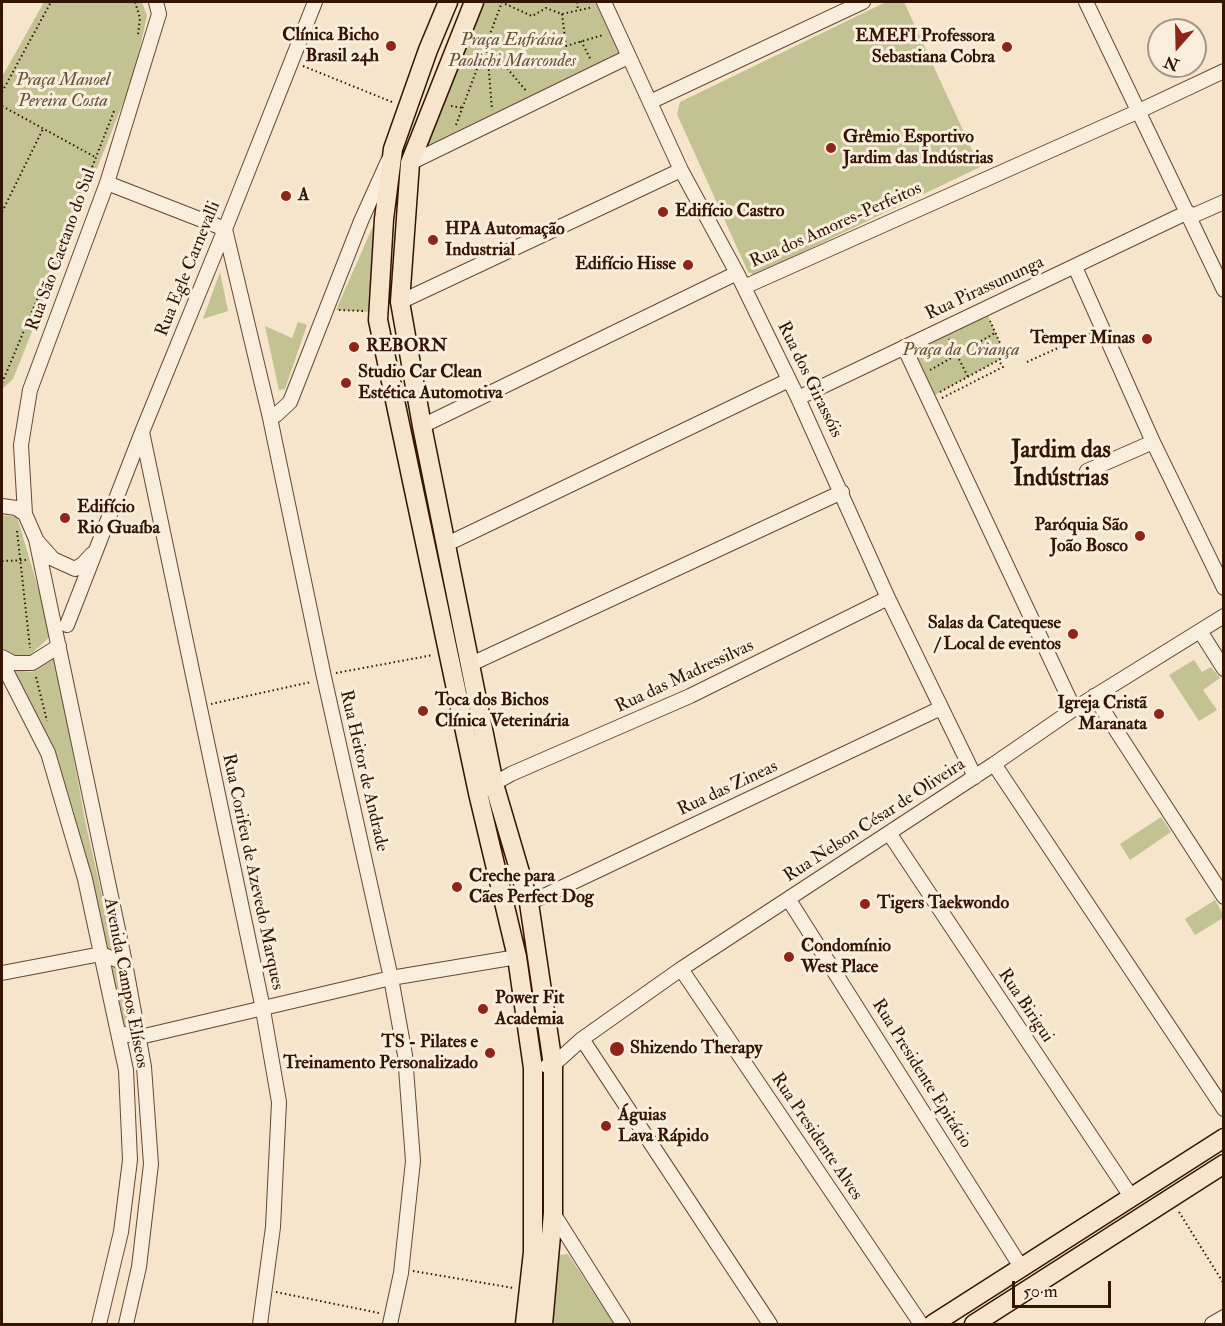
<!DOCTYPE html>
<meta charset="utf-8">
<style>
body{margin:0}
#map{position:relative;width:1225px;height:1326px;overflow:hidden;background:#f6e4cb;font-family:"IM FELL Double Pica",serif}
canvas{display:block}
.frame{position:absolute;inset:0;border:3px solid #341403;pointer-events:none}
.north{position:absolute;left:1147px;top:18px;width:60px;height:60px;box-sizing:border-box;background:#f9eddd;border:2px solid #aa9686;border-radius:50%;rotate:200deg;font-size:16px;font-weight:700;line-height:24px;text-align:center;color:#341403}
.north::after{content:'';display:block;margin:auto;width:21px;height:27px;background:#8f2418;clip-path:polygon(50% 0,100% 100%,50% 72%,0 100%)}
.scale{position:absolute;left:1012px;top:1281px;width:99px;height:27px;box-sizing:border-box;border:3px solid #341403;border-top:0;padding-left:8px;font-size:18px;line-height:21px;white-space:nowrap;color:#341403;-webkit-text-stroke:4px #f9eddd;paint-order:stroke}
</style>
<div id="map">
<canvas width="1225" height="1326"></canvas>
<div class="frame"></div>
<div class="north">N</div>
<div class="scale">50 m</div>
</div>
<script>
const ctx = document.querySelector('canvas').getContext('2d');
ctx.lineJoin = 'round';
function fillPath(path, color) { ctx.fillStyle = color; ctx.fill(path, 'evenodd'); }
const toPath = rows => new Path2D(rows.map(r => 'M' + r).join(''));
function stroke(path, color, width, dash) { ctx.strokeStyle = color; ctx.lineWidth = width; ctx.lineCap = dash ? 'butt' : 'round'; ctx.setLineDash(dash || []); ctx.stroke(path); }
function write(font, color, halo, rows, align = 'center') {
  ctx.font = font + ' "IM FELL Double Pica",serif'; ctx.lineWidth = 6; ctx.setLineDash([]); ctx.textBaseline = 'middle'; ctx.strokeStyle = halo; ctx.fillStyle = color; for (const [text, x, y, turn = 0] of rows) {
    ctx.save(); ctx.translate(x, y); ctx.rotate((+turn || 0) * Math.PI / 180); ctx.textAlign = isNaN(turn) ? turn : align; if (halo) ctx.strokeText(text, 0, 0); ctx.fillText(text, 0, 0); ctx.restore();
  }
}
fillPath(toPath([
 [44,2,142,2,147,16,133,78,13,379,2,389,2,77],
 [477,2,597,2,619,53,425,147],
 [886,2,904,2,980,167,755,275,748,272,677,114,680,102],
 [373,226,372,312,336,310],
 [220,272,228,311,203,319],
 [985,309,1006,356,935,395,913,348],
 [298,322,307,325,285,389,279,390,265,326,292,338],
 [2,515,16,517,18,520,52,635,28,657,16,656,3,649,2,646],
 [54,652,86,825,132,1028,122,1029,91,879,74,814,55,752,14,670,32,672],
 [1194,660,1202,672,1211,667,1220,678,1203,690,1217,710,1199,721,1169,675],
 [1161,817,1171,832,1130,860,1120,844],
 [1215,900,1223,914,1223,918,1195,935,1185,919],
 [568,1254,610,1318,613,1324,552,1324,559,1255]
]), '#c2c293');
const minor = toPath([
 [604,2,681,170,737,273,798,398,888,598,975,777],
 [1086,2,1224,290],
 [650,102,863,2],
 [410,163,628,57],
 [107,183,225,229,270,418,324,677,391,978,405,1055,413,1161,401,1273,390,1324],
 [1190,217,1224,202],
 [1075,267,1153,442,1224,588],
 [744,287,1139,111,1224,71],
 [400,302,681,170],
 [904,347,1074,709],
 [798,398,1188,212],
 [270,418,276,415,290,402,361,221,388,161],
 [422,426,737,273],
 [142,432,262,1004,279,1102,273,1227,260,1324],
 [1087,471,1153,442],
 [2,506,16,508,25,514,36,539,125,963,144,1067,151,1164,139,1267,126,1324],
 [25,514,21,445,30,390,107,183,159,14,156,2],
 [37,541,53,559,75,569,83,564,92,554],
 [445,545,789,380],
 [67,625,142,432,225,229,315,2],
 [1200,631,1224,669],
 [2,657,13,663,32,663,59,646],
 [2,663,48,753,85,879,126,1070,130,1160,121,1232,99,1324],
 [469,665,842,492],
 [1094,696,1224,897],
 [994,764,1224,1109],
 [486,788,511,774,690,696,888,598],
 [889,833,1132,1198],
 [789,900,1021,1267],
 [529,903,941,708],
 [681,969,921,1324],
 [2,973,101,954,125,963],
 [118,1033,140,1037,391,978,517,957],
 [582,1039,770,1324],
 [547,1066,553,1065,582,1039,681,969,994,764,1074,709,1224,616],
 [553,1213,623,1324],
 [1212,1324,1224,1317]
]);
const major = toPath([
 [448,2,428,50,393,149,384,219,378,320,478,793,517,957,533,1068,533,1252,525,1324],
 [474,2,410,163,400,302,422,426,494,784,529,903,553,1065,553,1213,543,1324],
 [933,1324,1224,1138],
 [974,1324,1224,1164]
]);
stroke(minor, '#644835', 16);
stroke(major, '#341403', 21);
stroke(toPath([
 [135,2,140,18,138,35],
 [501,2,532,16,546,8,562,14,593,7],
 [577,2,578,10],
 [562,14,566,46],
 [476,41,487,44,566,46,603,35],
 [581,41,591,60],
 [487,44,527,92],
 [487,47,492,110],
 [303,66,392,102],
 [2,92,51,2],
 [2,106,95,157],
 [451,106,463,108],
 [456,125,502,2],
 [2,212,43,129],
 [339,310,363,311],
 [949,339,968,377],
 [1027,362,1091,333],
 [930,370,995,333],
 [2,383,84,188,114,111],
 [940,392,1006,356,990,321],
 [942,398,1003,367,999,361],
 [17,531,30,648],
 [2,561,27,560],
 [336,673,433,655],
 [36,677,47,721],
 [211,704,311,682],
 [1179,1212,1224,1284],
 [413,1271,514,1288],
 [276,1292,379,1313]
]), '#341403', 2, [1.5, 3]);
stroke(minor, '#f9eddd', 14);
stroke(major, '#f6e4cb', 18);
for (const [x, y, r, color] of [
 [391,46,6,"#8f2418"],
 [1007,47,6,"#8f2418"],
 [831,148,6,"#8f2418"],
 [286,196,6,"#8f2418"],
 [663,212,6,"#8f2418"],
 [433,240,6,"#8f2418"],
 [688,265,6,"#8f2418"],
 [1147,339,6,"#8f2418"],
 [354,347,6,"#8f2418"],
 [346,383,6,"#8f2418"],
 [65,518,6,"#8f2418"],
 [1140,536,6,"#8f2418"],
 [1073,634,6,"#8f2418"],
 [423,711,6,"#8f2418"],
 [1159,714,6,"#8f2418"],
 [457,887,6,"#8f2418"],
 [865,904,6,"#8f2418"],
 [789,957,6,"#8f2418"],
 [483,1009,6,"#8f2418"],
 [617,1049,8,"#8f2418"],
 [490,1053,6,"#8f2418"],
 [606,1126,6,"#8f2418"]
]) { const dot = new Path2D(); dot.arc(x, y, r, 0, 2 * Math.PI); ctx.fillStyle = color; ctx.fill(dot); stroke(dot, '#f9eddd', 2); }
write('bold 18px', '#341403', '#f9eddd', [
 ["Clínica Bicho",379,36,"right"],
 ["Brasil 24h",379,57,"right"],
 ["EMEFI Professora",995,37,"right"],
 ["Sebastiana Cobra",995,58,"right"],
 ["Grêmio Esportivo",843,138],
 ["Jardim das Indústrias",843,159],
 ["A",298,196],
 ["Edifício Castro",675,212],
 ["HPA Automação",445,230],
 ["Industrial",445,251],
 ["Edifício Hisse",676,265,"right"],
 ["Temper Minas",1135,339,"right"],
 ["REBORN",366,347],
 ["Studio Car Clean",358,373],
 ["Estética Automotiva",358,394],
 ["Edifício",77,508],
 ["Rio Guaíba",77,529],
 ["Paróquia São",1128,526,"right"],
 ["João Bosco",1128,547,"right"],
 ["Salas da Catequese",1061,624,"right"],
 ["/ Local de eventos",1061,645,"right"],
 ["Toca dos Bichos",435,701],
 ["Clínica Veterinária",435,722],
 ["Igreja Cristã",1147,704,"right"],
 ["Maranata",1147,725,"right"],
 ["Creche para",469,877],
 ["Cães Perfect Dog",469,898],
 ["Tigers Taekwondo",877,904],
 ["Condomínio",801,947],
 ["West Place",801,968],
 ["Power Fit",495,999],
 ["Academia",495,1020],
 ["TS - Pilates e",478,1043,"right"],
 ["Treinamento Personalizado",478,1064,"right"],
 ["Shizendo Therapy",630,1049],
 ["Águias",618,1116],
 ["Lava Rápido",618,1137]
], 'left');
write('italic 18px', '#665135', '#f9eddd', [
 ["Praça Eufrásia",512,41],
 ["Paolichi Marcondes",512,62],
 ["Praça Manoel",63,81],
 ["Pereira Costa",63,102],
 ["Praça da Criança",961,351]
]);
write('18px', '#341403', '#f9eddd', [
 ["Rua dos Amores-Perfeitos",836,226,-24],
 ["Rua São Caetano do Sul",62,250,-70],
 ["Rua Egle Carnevalli",189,269,-68],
 ["Rua Pirassununga",985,289,-25],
 ["Rua dos Girassóis",809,380,64],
 ["Rua das Madressilvas",685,677,-25],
 ["Rua Heitor de Andrade",363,771,77],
 ["Rua das Zineas",728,789,-25],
 ["Rua Nelson César de Oliveira",875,821,-33],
 ["Rua Corifeu de Azevedo Marques",252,872,78],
 ["Avenida Campos Elíseos",125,983,79],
 ["Rua Birigui",1025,1006,56],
 ["Rua Presidente Epitácio",921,1074,58],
 ["Rua Presidente Alves",816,1137,56]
]);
write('bold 24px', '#341403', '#f9eddd', [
 ["Jardim das",1061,452],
 ["Indústrias",1061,480]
]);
</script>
